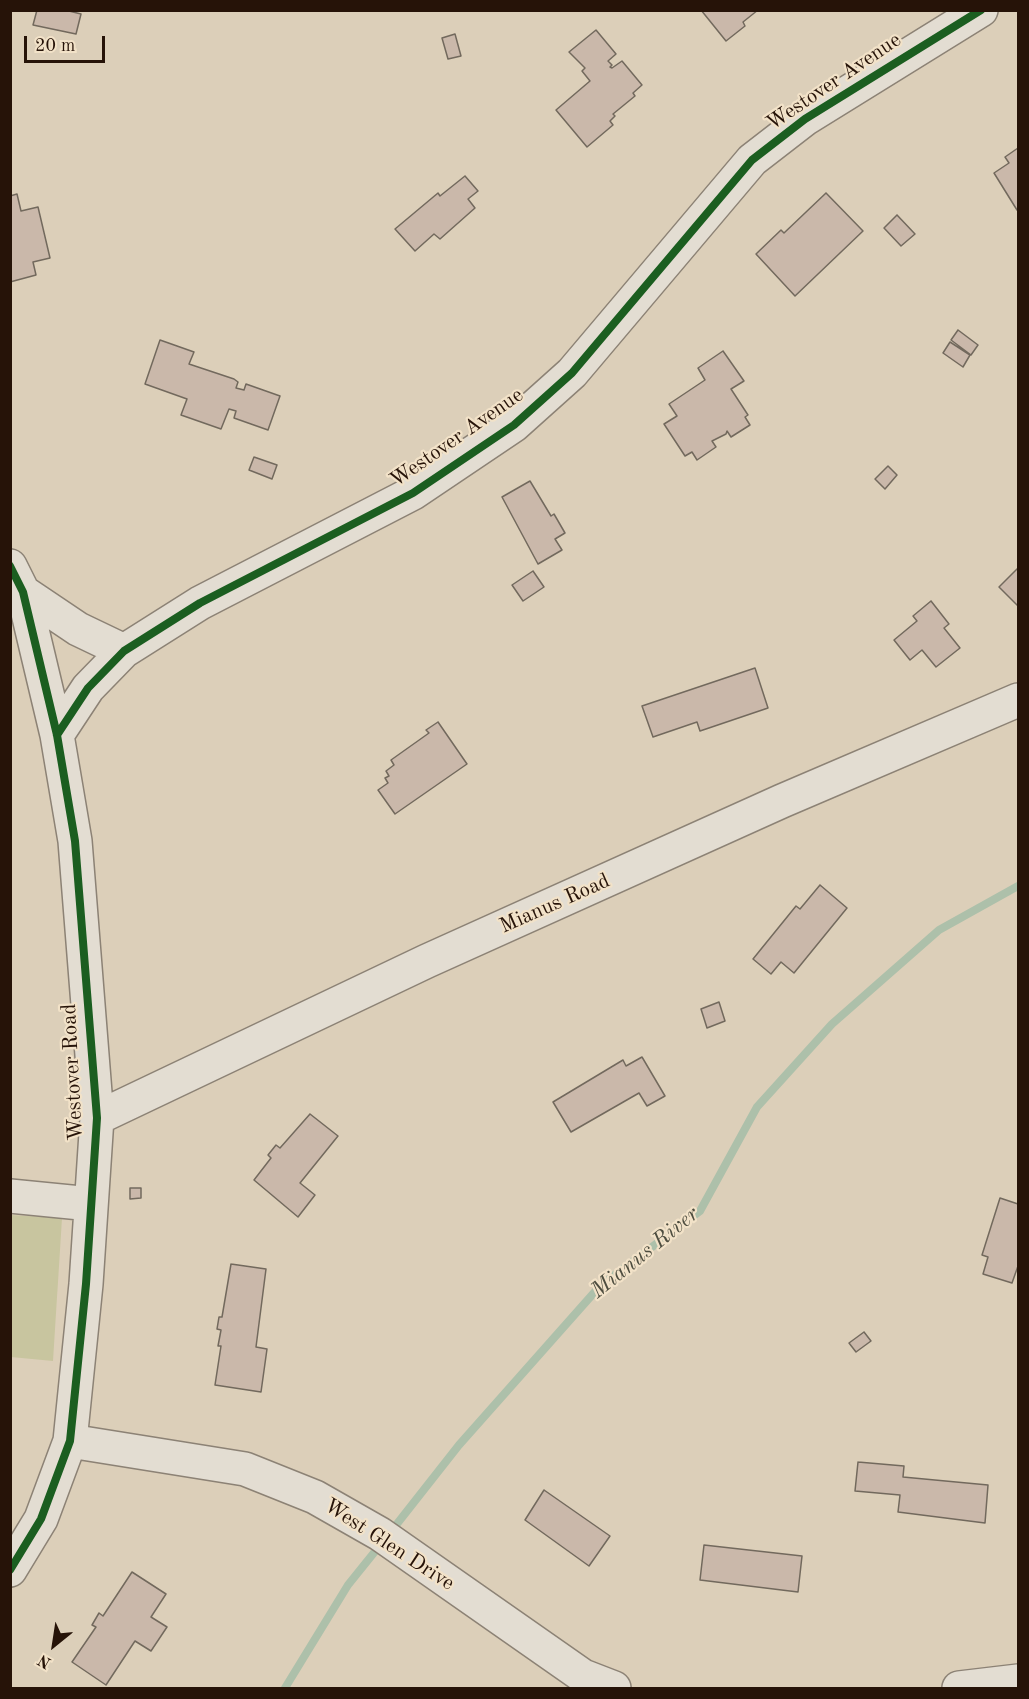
<!DOCTYPE html>
<style>
body{margin:0}
#map{position:relative;width:1029px;height:1699px;overflow:hidden;background:#dccfb9;font-family:"Old Standard TT",serif}
canvas{display:block}
.frame{position:absolute;inset:0;border:12px solid #261308;pointer-events:none}
.north{position:absolute;left:24px;top:1615px;width:60px;height:60px;-webkit-text-stroke:4px #f2e2c8;paint-order:stroke;rotate:210deg;font-size:16px;font-weight:700;line-height:24px;text-align:center;color:#261308}
.north::after{content:'';display:block;margin:auto;width:21px;height:27px;background:#261308;clip-path:polygon(50% 0,100% 100%,50% 72%,0 100%)}
.scale{position:absolute;left:24px;top:36px;width:81px;height:27px;box-sizing:border-box;border:3px solid #261308;border-top:0;padding-left:8px;font-size:18px;line-height:21px;white-space:nowrap;color:#261308;-webkit-text-stroke:4px #f2e2c8;paint-order:stroke}
</style>
<div id="map">
<canvas width="1029" height="1699"></canvas>
<div class="frame"></div>
<div class="north">N</div>
<div class="scale">20 m</div>
</div>
<script>
const ctx = document.querySelector('canvas').getContext('2d');
ctx.lineJoin = 'round';
function fillPath(path, color) { ctx.fillStyle = color; ctx.fill(path, 'evenodd'); }
const toPath = rows => new Path2D(rows.map(r => 'M' + r).join(''));
function stroke(path, color, width, dash) { ctx.strokeStyle = color; ctx.lineWidth = width; ctx.lineCap = dash ? 'butt' : 'round'; ctx.setLineDash(dash || []); ctx.stroke(path); }
function write(font, color, halo, rows, align = 'center') {
  ctx.font = font + ' "Old Standard TT",serif'; ctx.lineWidth = 4.5; ctx.setLineDash([]); ctx.textBaseline = 'middle'; ctx.strokeStyle = halo; ctx.fillStyle = color; for (const [text, x, y, turn = 0] of rows) {
    ctx.save(); ctx.translate(x, y); ctx.rotate((+turn || 0) * Math.PI / 180); ctx.textAlign = isNaN(turn) ? turn : align; if (halo) ctx.strokeText(text, 0, 0); ctx.fillText(text, 0, 0); ctx.restore();
  }
}
fillPath(toPath([
 [10,1215,62,1218,53,1361,11,1357]
]), '#c8c59f');
stroke(toPath([
 [389,1534,459,1445,600,1286,700,1211,757,1107,832,1024,939,930,1018,886],
 [285,1688,348,1585,381,1544]
]), '#adc0aa', 8);
const building = toPath([
 [37,10,65,10,81,14,76,34,33,25,37,10],
 [701,10,758,10,743,22,745,26,726,41,701,10],
 [596,30,616,54,608,61,612,65,610,67,612,68,622,61,642,85,633,93,635,96,613,114,615,116,610,121,613,125,587,147,556,110,590,81,582,71,585,68,569,52,596,30],
 [455,34,461,56,448,59,442,38,455,34],
 [1018,148,1018,208,1017,210,994,173,1009,163,1005,157,1018,148],
 [465,176,478,191,468,199,475,208,440,239,434,234,415,251,395,229,438,193,440,196,465,176],
 [826,193,863,231,795,296,756,254,781,230,784,233,826,193],
 [17,194,21,211,38,207,50,258,33,262,36,275,10,282,10,196,17,194],
 [897,215,915,234,901,246,884,228,897,215],
 [958,330,978,345,971,355,951,340,958,330],
 [160,340,194,352,189,364,234,379,238,382,236,388,244,390,246,384,280,396,268,430,234,418,236,411,229,409,221,429,181,415,187,399,145,384,160,340],
 [950,342,970,355,963,367,943,353,950,342],
 [723,351,744,381,731,389,748,415,745,417,750,425,731,437,727,431,726,434,712,441,716,447,697,460,692,452,685,456,664,424,677,416,669,404,705,380,698,368,723,351],
 [254,457,277,465,272,479,249,470,254,457],
 [888,466,897,475,885,489,875,479,888,466],
 [530,481,551,516,554,514,565,533,555,539,562,550,538,564,502,497,530,481],
 [1018,568,1018,606,999,587,1018,568],
 [533,571,544,587,523,601,512,585,533,571],
 [931,601,949,624,944,628,960,648,936,667,922,650,910,660,894,640,917,621,913,616,931,601],
 [755,668,768,708,700,731,697,722,653,737,642,706,755,668],
 [438,722,467,764,395,814,378,790,388,783,385,778,389,776,386,771,394,765,391,760,429,733,426,730,438,722],
 [820,885,847,908,794,973,781,962,771,974,753,959,796,906,800,909,820,885],
 [719,1002,725,1021,707,1028,701,1009,719,1002],
 [642,1057,665,1096,647,1106,639,1093,571,1132,553,1102,623,1060,626,1066,642,1057],
 [310,1114,338,1136,300,1183,315,1195,298,1217,254,1180,271,1158,268,1155,276,1145,280,1148,310,1114],
 [130,1188,141,1188,141,1198,130,1199,130,1188],
 [1000,1198,1018,1204,1018,1266,1012,1283,983,1274,988,1257,982,1255,1000,1198],
 [231,1264,266,1269,256,1347,267,1349,261,1392,215,1385,221,1346,218,1346,221,1330,217,1329,219,1317,222,1317,231,1264],
 [864,1332,871,1341,856,1352,849,1343,864,1332],
 [858,1462,904,1466,903,1477,988,1485,985,1523,898,1512,900,1495,855,1491,858,1462],
 [544,1490,610,1536,589,1566,525,1520,544,1490],
 [704,1545,802,1556,798,1592,700,1580,704,1545],
 [132,1572,166,1594,151,1617,167,1627,151,1651,135,1641,106,1685,72,1662,96,1627,92,1625,99,1613,103,1616,132,1572]
]);
fillPath(building, '#cab8aa');
stroke(building, '#72695d', 1.5);
const minor = toPath([
 [10,566,23,592,57,735,75,841,97,1118,86,1284,70,1441,41,1519,10,1570],
 [23,592,78,629,124,651],
 [57,735,88,688,124,651,200,603,413,493,514,425,572,373,752,160,805,119,981,10],
 [97,1118,427,961,782,801,1018,700],
 [10,1196,91,1204],
 [70,1441,245,1469,315,1497,380,1534,583,1676,614,1688],
 [959,1688,1018,1681]
]);
stroke(minor, '#8c8275', 36);
stroke(minor, '#e3ddd2', 33);
stroke(toPath([
 [10,566,23,592,57,735,75,841,97,1118,86,1284,70,1441,41,1519,10,1570],
 [57,735,88,688,124,651,200,603,413,493,514,425,572,373,752,160,805,119,981,10]
]), '#1b5e20', 8);
write('21px', '#261308', '#f2e2c8', [
 ["Westover Avenue",834,82,-34],
 ["Westover Avenue",457,438,-35],
 ["Mianus Road",555,904,-24],
 ["Westover Road",73,1072,-93],
 ["West Glen Drive",389,1545,33]
]);
write('italic 22px', '#4e4d3f', '#f2e2c8', [
 ["Mianus River",645,1253,-39]
]);
</script>
